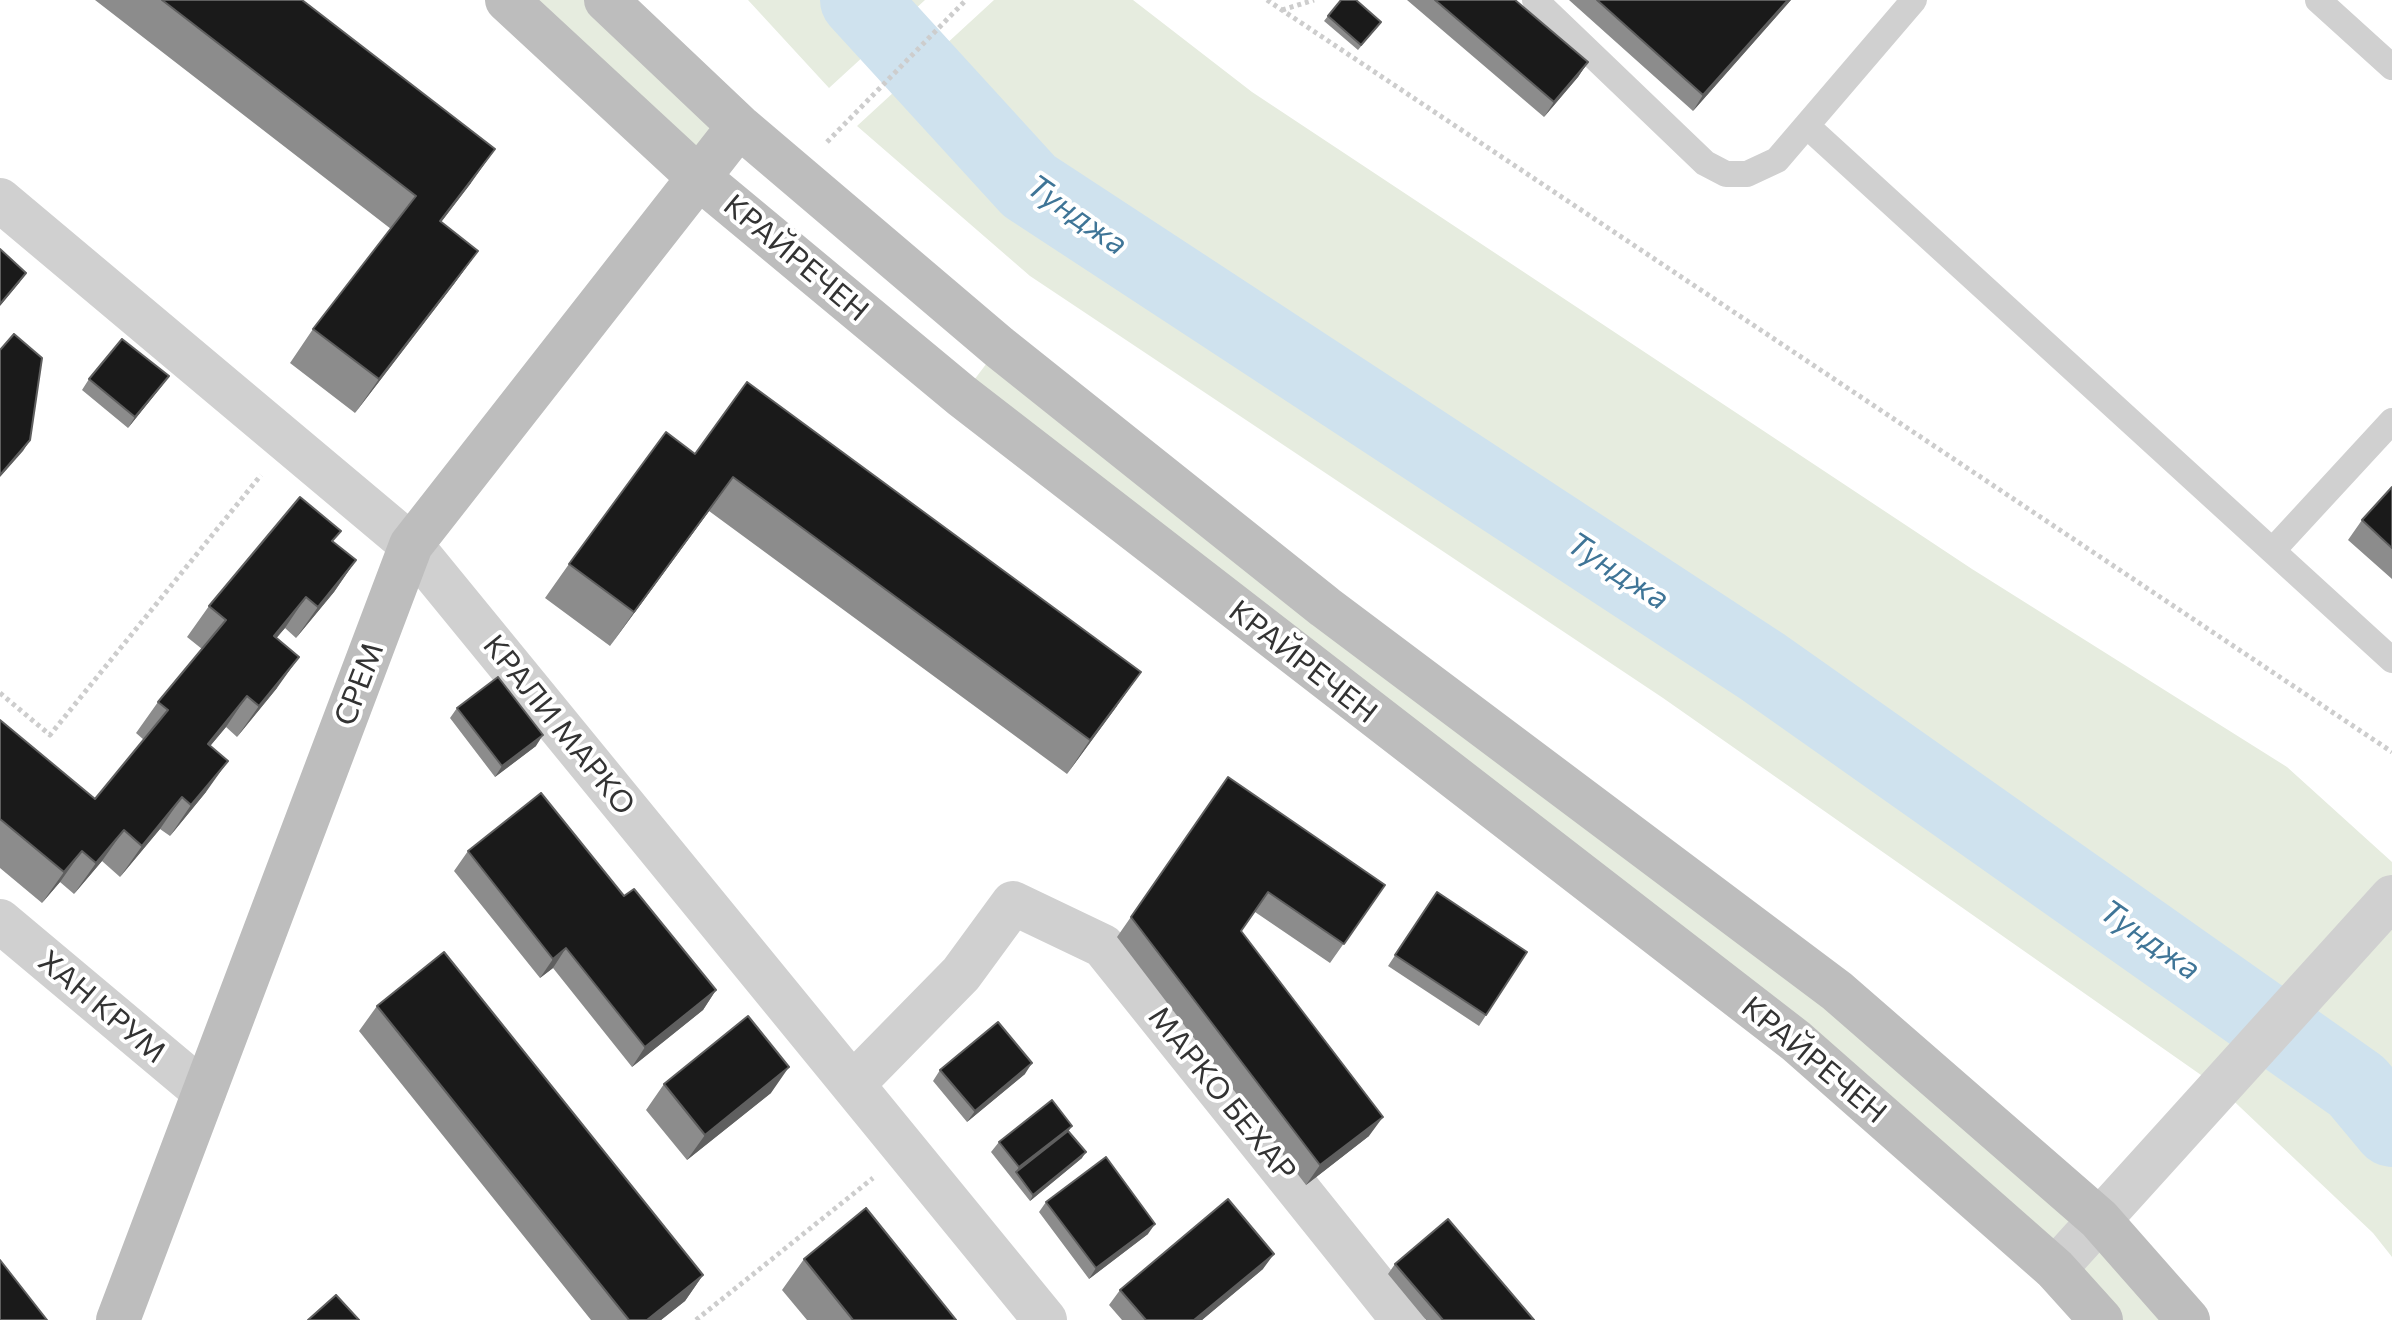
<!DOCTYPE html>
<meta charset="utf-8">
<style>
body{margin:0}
canvas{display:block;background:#fff}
</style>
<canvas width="2392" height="1320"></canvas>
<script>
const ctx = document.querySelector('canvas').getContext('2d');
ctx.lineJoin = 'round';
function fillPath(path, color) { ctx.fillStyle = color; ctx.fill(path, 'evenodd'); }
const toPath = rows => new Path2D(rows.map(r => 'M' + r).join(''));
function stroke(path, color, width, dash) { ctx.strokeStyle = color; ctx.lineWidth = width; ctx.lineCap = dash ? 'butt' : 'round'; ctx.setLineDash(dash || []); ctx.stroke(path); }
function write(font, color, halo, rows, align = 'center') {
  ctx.font = font + ' Commissioner,sans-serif'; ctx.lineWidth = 8; ctx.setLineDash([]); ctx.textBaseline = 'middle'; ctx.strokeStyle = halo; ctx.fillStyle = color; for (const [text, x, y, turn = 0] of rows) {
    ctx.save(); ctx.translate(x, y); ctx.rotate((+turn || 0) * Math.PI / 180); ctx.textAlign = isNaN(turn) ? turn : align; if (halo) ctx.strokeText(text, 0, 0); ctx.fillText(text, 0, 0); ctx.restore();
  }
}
fillPath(toPath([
 [507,0,606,0,739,126,697,176],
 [748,0,925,0,829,88],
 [994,0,1133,0,1252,92,1972,569,2287,767,2392,862,2392,1257,2373,1233,2221,1089,1663,698,1030,276,857,126],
 [999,347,1837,991,2188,1320,2101,1320,2055,1269,962,396]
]), '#e6ecdf');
stroke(toPath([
 [859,0,1029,186,1763,667,2357,1086,2392,1128]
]), '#cfe2ee', 78);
stroke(toPath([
 [1267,0,2392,752],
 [1282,10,1314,0],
 [827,142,966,0],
 [0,693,50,735,261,475],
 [696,1320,873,1178]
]), '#cdcdcd', 5, [4, 4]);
stroke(toPath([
 [1535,0,1705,163,1726,174,1747,174,1777,160,1914,0],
 [2318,0,2392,67],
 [1807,126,2392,660],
 [2273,550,2392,421]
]), '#d0d0d0', 26);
stroke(toPath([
 [0,200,411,545,1045,1320],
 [0,921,204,1092],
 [854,1083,961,974,1013,903,1103,946,1403,1320],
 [2055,1269,2392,897]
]), '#d0d0d0', 44);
stroke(toPath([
 [507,0,697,176,962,396,1796,1041,2055,1269,2101,1320],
 [606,0,739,126,999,347,1325,607,1837,991,2099,1219,2188,1320],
 [118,1320,411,545,739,126]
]), '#bdbdbd', 44);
fillPath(toPath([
 [95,0,302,0,471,183,441,222,478,251,454,284,355,413,290,363,313,329,391,229],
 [1407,0,1515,0,1588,62,1578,77,1544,117],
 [1569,0,1791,0,1693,111],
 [1328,16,1377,27,1358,50,1324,21],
 [169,376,128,428,82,390,89,379],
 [695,454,1117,706,1067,774,709,511,610,646,545,598,569,564],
 [2392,487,2392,579,2348,540,2362,520],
 [333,542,356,560,334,592,296,638,285,628,276,638,277,688,237,737,226,727,210,746,206,792,170,836,160,829,120,877,102,861,74,894,60,882,42,903,0,868,0,720,95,799,144,740,136,733,158,702,202,649,187,637,209,606],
 [457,708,536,746,495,777,450,718],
 [1228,777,1385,885,1330,963,1255,912,1241,931,1369,1136,1306,1185,1117,937],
 [468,851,624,896,716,990,703,1010,632,1067,553,968,540,978,454,871],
 [1437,892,1527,952,1479,1026,1388,966],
 [377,1006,703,1275,685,1301,661,1320,591,1320,359,1031],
 [940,1070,1025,1074,967,1122,933,1081],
 [664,1084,771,1093,687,1160,646,1110],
 [1072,1126,1068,1131,1082,1158,1030,1201,991,1152,999,1142],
 [1046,1202,1148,1234,1089,1279,1039,1212],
 [804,1259,956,1320,807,1320,782,1290],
 [1395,1264,1534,1320,1426,1320,1388,1274],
 [1263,1269,1202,1320,1122,1320,1109,1305,1120,1290]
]), '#8c8c8c');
fillPath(toPath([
 [1788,0,1791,0,1693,111,1703,95],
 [1588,62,1578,77,1544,117,1554,102],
 [495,149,471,183,416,255,440,221],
 [478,251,454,284,355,413,379,379],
 [26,273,19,283,0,306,0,304],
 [169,376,161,387,128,428,135,417],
 [30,440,23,451,0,477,0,475],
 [733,477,709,511,610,646,634,612],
 [356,560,334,592,296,638,318,607],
 [306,597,285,628,252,667,274,636],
 [299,657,277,688,237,737,259,706],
 [1141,672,1117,706,1067,774,1090,740],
 [247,696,226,727,186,775,208,744],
 [543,735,536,746,495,777,502,766],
 [228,761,206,792,170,836,191,805],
 [182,797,160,829,120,877,142,846],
 [124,830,102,861,74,894,96,863],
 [82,851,60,882,42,903,64,872],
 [566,948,553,968,540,978,553,959],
 [716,990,703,1010,632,1067,645,1047],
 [1032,1063,1025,1074,967,1122,975,1111],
 [789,1067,771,1093,687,1160,705,1135],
 [1383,1117,1369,1136,1306,1185,1320,1165],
 [1072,1126,1065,1136,1016,1172,1019,1167],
 [1086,1152,1082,1158,1030,1201,1033,1195],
 [1155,1224,1148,1234,1089,1279,1096,1268],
 [1274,1254,1263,1269,1202,1320,1194,1320],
 [703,1275,685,1301,661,1320,647,1320]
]), '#5f5f5f');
const building = toPath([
 [162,0,302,0,495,149,440,221,478,251,379,379,313,329,416,196,162,0],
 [1341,0,1356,0,1381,22,1361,45,1328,16,1341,0],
 [1435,0,1515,0,1588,62,1554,102,1435,0],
 [1597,0,1788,0,1703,95,1597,0],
 [0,249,26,273,0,304,0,249],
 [14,334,42,358,30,440,0,475,0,350,14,334],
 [122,339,169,376,135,417,89,379,122,339],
 [747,382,1141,672,1090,740,733,477,634,612,569,564,666,432,695,454,747,382],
 [2392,487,2392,548,2362,520,2392,487],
 [300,497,341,531,332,541,356,560,318,607,306,597,274,636,299,657,259,706,247,696,208,744,228,761,191,805,182,797,142,846,124,830,96,863,82,851,64,872,0,819,0,720,95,799,168,710,158,702,226,620,209,606,300,497],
 [498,677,543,735,502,766,457,708,498,677],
 [1228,777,1385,885,1344,944,1268,892,1241,931,1383,1117,1320,1165,1131,917,1228,777],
 [541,793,624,896,634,889,716,990,645,1047,566,948,553,959,468,851,541,793],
 [1437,892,1527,952,1486,1015,1395,955,1437,892],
 [444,952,703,1275,647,1320,629,1320,377,1006,444,952],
 [748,1016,789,1067,705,1135,664,1084,748,1016],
 [998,1022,1032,1063,975,1111,940,1070,998,1022],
 [1052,1100,1072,1126,1019,1167,999,1142,1052,1100],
 [1068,1131,1086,1152,1033,1195,1016,1172,1068,1131],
 [1106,1157,1155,1224,1096,1268,1046,1202,1106,1157],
 [1228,1199,1274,1254,1194,1320,1146,1320,1120,1290,1228,1199],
 [866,1208,956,1320,853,1320,804,1259,866,1208],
 [1448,1219,1534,1320,1443,1320,1395,1264,1448,1219],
 [0,1260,47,1320,0,1320,0,1260],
 [336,1295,359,1320,308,1320,336,1295]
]);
fillPath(building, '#1a1a1a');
stroke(building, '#5f5f5f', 2);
write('30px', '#333', '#fff', [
 ["КРАЙРЕЧЕН",796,258,40],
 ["КРАЙРЕЧЕН",1303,662,38],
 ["СРЕМ",359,684,-69],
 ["КРАЛИ МАРКО",559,725,51],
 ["ХАН КРУМ",102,1007,40],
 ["КРАЙРЕЧЕН",1814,1060,40],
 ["МАРКО БЕХАР",1222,1094,51]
]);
write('italic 32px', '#3f7597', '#fff', [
 ["Тунджа",1077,215,35],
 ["Тунджа",1618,571,33],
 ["Тунджа",2150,940,35]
]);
</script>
